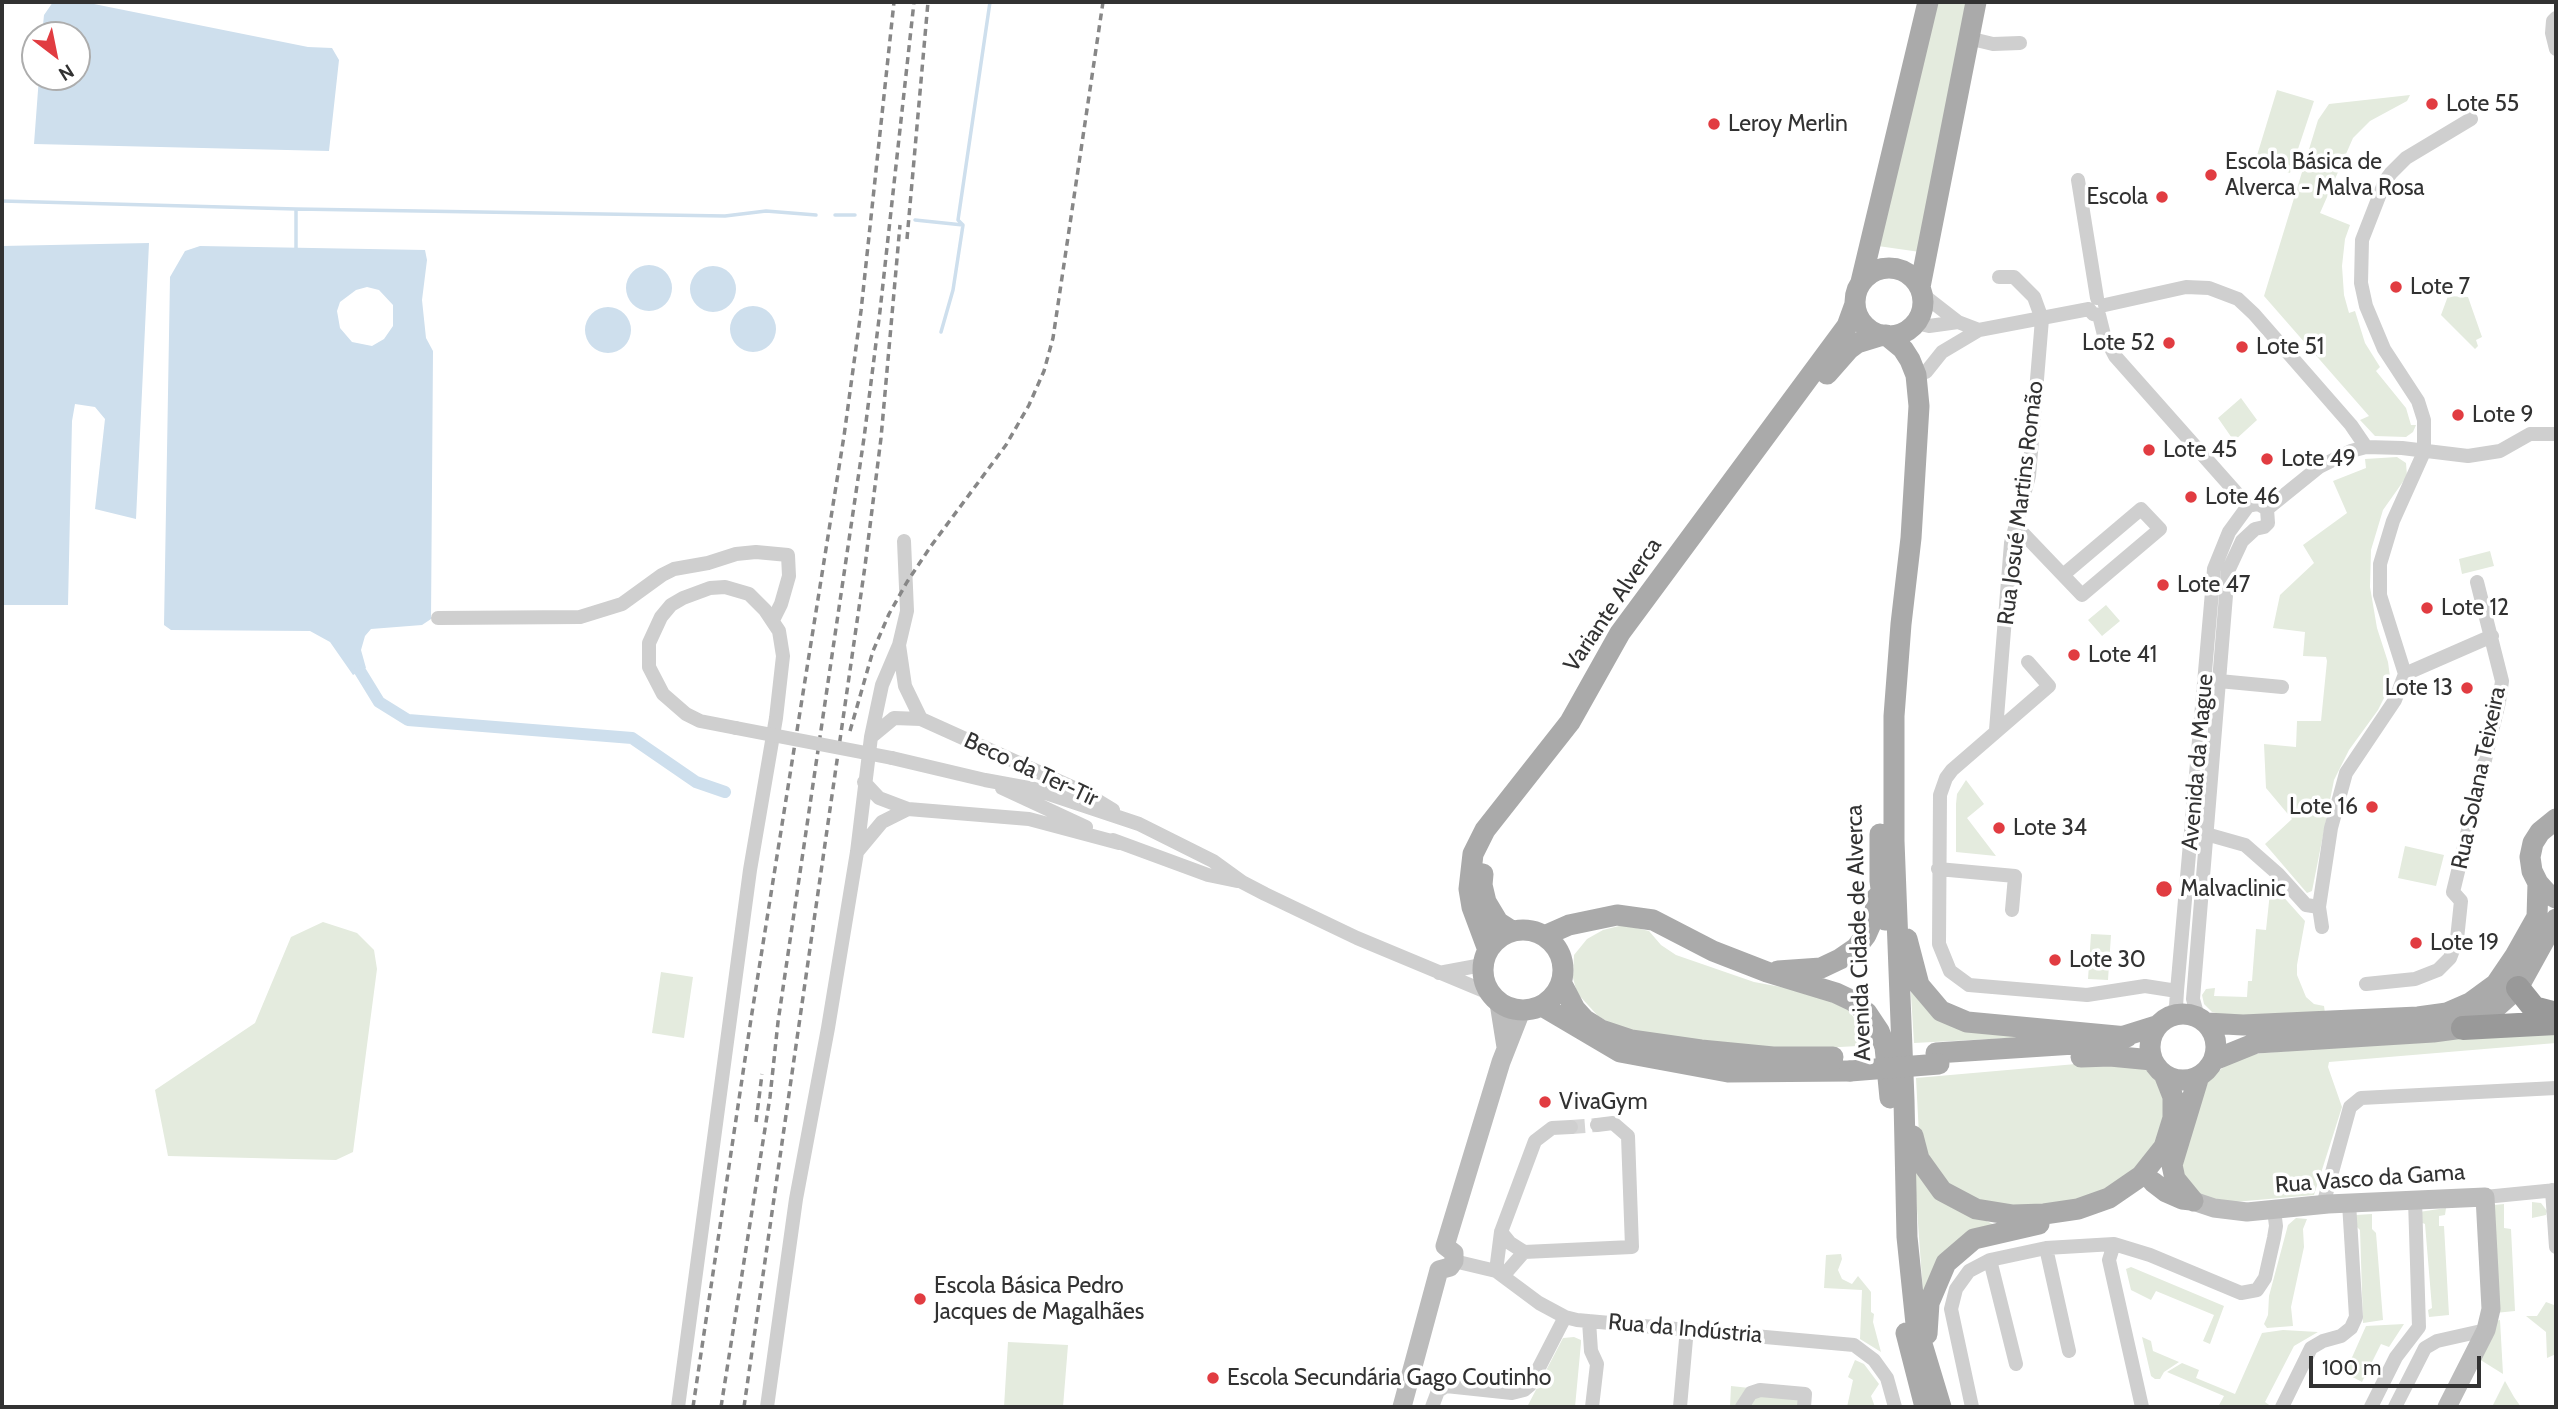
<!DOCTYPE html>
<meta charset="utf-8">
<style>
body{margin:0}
#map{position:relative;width:2558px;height:1409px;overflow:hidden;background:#fff;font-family:Cabin,sans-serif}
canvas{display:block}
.frame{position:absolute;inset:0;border:4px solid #323232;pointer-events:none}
.north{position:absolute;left:21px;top:21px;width:70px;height:70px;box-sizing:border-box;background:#fff;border:2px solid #adadad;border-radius:50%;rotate:148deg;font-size:19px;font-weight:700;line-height:28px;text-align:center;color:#323232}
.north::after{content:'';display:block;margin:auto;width:24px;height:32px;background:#e13c41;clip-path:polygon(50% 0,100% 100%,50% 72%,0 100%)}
.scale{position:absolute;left:2309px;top:1356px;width:172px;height:32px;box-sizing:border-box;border:4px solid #323232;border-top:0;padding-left:9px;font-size:21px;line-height:24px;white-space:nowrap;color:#323232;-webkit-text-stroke:5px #fff;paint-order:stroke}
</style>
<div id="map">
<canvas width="2558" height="1409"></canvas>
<div class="frame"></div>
<div class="north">N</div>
<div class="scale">100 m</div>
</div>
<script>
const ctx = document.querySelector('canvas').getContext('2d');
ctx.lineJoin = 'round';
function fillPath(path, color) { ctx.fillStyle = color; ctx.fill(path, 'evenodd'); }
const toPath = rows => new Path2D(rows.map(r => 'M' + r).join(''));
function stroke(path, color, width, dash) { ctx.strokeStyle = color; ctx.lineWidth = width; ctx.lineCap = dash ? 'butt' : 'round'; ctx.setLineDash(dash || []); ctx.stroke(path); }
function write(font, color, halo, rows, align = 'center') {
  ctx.font = font + ' Cabin,sans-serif'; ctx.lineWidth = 7; ctx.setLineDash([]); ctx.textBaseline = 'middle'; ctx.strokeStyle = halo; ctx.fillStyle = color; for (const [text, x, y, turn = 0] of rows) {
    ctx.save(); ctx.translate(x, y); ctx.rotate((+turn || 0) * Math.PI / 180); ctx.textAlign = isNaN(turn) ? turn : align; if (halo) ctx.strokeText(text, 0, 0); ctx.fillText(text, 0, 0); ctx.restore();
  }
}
fillPath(toPath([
 [1936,2,1971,2,1920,252,1878,246],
 [2277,90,2314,101,2290,173,2255,162],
 [2410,95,2407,101,2370,121,2353,138,2320,213,2350,225,2345,239,2342,266,2344,295,2349,313,2355,311,2365,343,2380,367,2376,371,2406,408,2411,425,2416,425,2413,432,2406,437,2375,436,2360,420,2369,416,2264,296,2318,120,2329,104],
 [2448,296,2468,297,2482,337,2476,340,2478,346,2475,349,2441,315],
 [2241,398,2257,420,2234,441,2218,418],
 [2397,457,2406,463,2407,476,2383,510,2371,550,2370,587,2377,628,2388,662,2391,684,2378,710,2349,750,2334,780,2312,891,2307,893,2265,844,2292,819,2266,788,2264,744,2296,747,2297,721,2321,721,2327,661,2326,657,2303,656,2305,632,2273,628,2280,595,2314,563,2303,545,2347,513,2333,481,2366,468,2365,459],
 [2490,551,2494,566,2462,574,2459,559],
 [2106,605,2120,621,2102,636,2088,620],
 [1966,780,1984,804,1967,818,1996,856,1956,852,1956,804,1957,794],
 [2405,846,2444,855,2436,886,2398,878],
 [2271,883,2305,921,2297,965,2297,975,2306,997,2314,1004,2324,1006,2325,1013,2246,1020,2212,1012,2204,1004,2202,995,2206,989,2215,988,2214,996,2247,997,2248,981,2252,981,2256,929,2266,930],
 [323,922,357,933,374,950,377,969,353,1152,336,1160,168,1156,155,1090,255,1023,291,937],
 [1623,925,1649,931,1661,945,1676,955,1754,982,1808,992,1847,1009,1876,1045,1768,1051,1642,1035,1612,1024,1598,1016,1577,993,1573,978,1574,955,1587,939,1603,930],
 [2091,934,2111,935,2108,980,2088,979],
 [661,972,693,977,684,1038,652,1033],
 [1910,979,1921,998,2048,1036,1914,1043],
 [2556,1029,2556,1043,2329,1062,2328,1067,2342,1107,2314,1195,2223,1203,2190,1190,2179,1163,2209,1079,2230,1062,2252,1054],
 [2099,1062,2148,1070,2163,1082,2166,1125,2139,1170,2096,1197,2036,1207,1986,1205,1967,1199,1937,1175,1919,1135,1916,1078],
 [1914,1167,1980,1218,1997,1226,1923,1293],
 [2532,1202,2541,1203,2547,1211,2546,1215,2532,1218],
 [2504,1204,2504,1228,2511,1229,2515,1311,2495,1313,2494,1205],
 [2446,1208,2445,1215,2439,1216,2439,1226,2444,1226,2449,1315,2429,1317,2428,1310,2432,1308,2425,1224,2420,1222,2419,1212],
 [2372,1214,2372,1229,2376,1233,2383,1320,2363,1323,2360,1230,2356,1226,2356,1215],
 [2296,1218,2307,1219,2303,1229,2304,1247,2291,1307,2293,1326,2267,1328,2264,1324,2268,1315,2269,1296,2288,1225],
 [1841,1254,1842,1259,1838,1270,1842,1279,1852,1284,1858,1276,1871,1292,1871,1312,1874,1314,1873,1322,1881,1352,1860,1339,1862,1290,1824,1288,1826,1255],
 [2131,1267,2224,1306,2210,1344,2203,1341,2214,1315,2156,1291,2151,1300,2131,1290,2126,1269],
 [2546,1302,2554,1305,2556,1327,2556,1354,2547,1358,2546,1332,2526,1316,2537,1316],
 [2500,1320,2503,1374,2479,1359,2494,1321],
 [2404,1324,2389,1347,2381,1344,2362,1382,2345,1373,2366,1326],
 [2283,1330,2318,1332,2294,1346,2265,1402,2272,1407,2218,1407,2224,1396,2167,1372,2182,1363,2199,1370,2196,1378,2235,1394,2262,1333],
 [1574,1337,1581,1340,1581,1343,1575,1407,1527,1407,1563,1338],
 [2142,1337,2151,1341,2153,1351,2179,1362,2164,1372,2160,1379,2155,1379,2151,1376],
 [1008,1342,1068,1345,1063,1407,1004,1407],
 [1855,1360,1864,1364,1879,1384,1871,1396,1875,1407,1847,1407,1853,1380,1848,1377],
 [2505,1381,2514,1397,2521,1407,2492,1407],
 [1731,1386,1805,1394,1799,1407,1730,1407]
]), '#e4ebde');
fillPath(toPath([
 [53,2,84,2,308,47,332,48,339,60,329,151,34,144,39,77,77,77,77,35,42,35,44,15],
 [149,243,136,519,95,509,105,419,95,407,75,404,72,421,68,605,2,605,2,246],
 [200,246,425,250,427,260,422,300,426,338,433,351,431,619,422,625,371,629,365,636,361,650,366,668,353,675,330,642,310,631,171,630,164,625,170,277,185,251],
 [367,287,379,290,393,305,393,326,384,339,372,346,352,342,340,328,337,311,340,302,356,290],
 '626 288a23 23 0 1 1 46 0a23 23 0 1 1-46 0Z',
 '690 289a23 23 0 1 1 46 0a23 23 0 1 1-46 0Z',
 '730 329a23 23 0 1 1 46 0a23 23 0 1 1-46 0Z',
 '585 330a23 23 0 1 1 46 0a23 23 0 1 1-46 0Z'
]), '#cedfed');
stroke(toPath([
 [2,201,296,209,725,216,766,211,816,215],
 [835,215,855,215],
 [915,220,963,225],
 [296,248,296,209],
 [941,332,953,290,963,225,958,220,990,2]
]), '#cedfed', 3.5);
stroke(toPath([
 [360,671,379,702,408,720,632,738,696,782,725,792]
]), '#cedfed', 12);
stroke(toPath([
 [1571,1127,1597,1125]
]), '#d6d6d6', 14, [14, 7]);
stroke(toPath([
 [2556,18,2553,21,2552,33,2556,49],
 [1968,38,1993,44,2020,43],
 [2078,180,2097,298],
 [1922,294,1958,322,1979,330],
 [2105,305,2186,287,2209,288,2238,299,2254,314,2351,425,2366,447],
 [2099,315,2104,335,2115,356,2248,506],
 [1916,323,1929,326,1958,322],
 [1926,372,1942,352,1979,330,2089,309,2093,314,2099,315],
 [2267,509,2319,467,2351,451,2366,447,2402,448,2468,456,2500,451,2530,434,2556,434],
 [2016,526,2082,595,2160,529,2141,509,2063,575],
 [904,541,907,611,899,645,905,686,921,719],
 [438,618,580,617,622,604,662,575,674,569,708,563,736,554,756,552,788,555,789,576,781,604,773,620],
 [2028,662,2049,686,1952,770,1946,778,1940,795,1939,944,1950,971,1969,985,2087,995,2145,986,2177,991],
 [2405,674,2492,636],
 [2219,681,2282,687],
 [1996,730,2011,543,2029,476,2042,319,2034,297,2014,277,1999,277],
 [871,737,894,718,921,719,1085,793,1113,810],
 [892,758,985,780,1034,789,1139,824,1213,861,1242,882,1265,894,1357,938,1489,993],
 [864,782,879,798,908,809],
 [1002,788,1086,827],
 [2206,834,2245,845,2278,874,2306,905,2319,907],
 [1113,840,1208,875,1237,881],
 [857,852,882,822,908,809,1029,819,1119,843],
 [1938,869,2015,876,2012,910],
 [2322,927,2319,907,2331,828,2346,773,2395,700,2405,674,2380,595,2380,564,2393,521,2424,452,2424,420,2418,401,2384,349,2366,306,2361,283,2362,240,2385,181,2391,173,2406,158,2471,119],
 [1439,973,1482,965],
 [2366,984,2415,979,2438,970,2450,958,2457,939,2461,901,2453,892,2499,702,2502,681,2477,582],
 [2170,1016,2176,1007,2177,991,2214,569,2229,532,2248,506,2258,504,2267,509,2268,523,2264,527,2255,529,2242,541,2228,571,2193,999,2198,1017],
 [2552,1190,2556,1247],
 [2485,1197,2556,1190],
 [2323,1205,2350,1107,2361,1098,2556,1088],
 [1501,1232,1510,1243,1524,1252,1632,1247,1628,1136,1613,1123,1597,1125],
 [2114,1244,2109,1260,2142,1407],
 [2046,1248,2069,1351],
 [1990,1260,2016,1364],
 [1454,1261,1496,1271,1539,1303,1565,1317,1577,1320,1854,1345,1874,1360,1887,1378,1895,1407],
 [1496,1271,1501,1232,1535,1141,1552,1128,1571,1127],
 [1504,1275,1524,1252],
 [1589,1321,1591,1351,1597,1364,1592,1407],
 [678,1407,750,870,776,718,783,656,779,631,765,610,749,594,725,587,710,588,683,598,671,605,661,617,649,643,649,667,663,694,686,714,700,721,736,728],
 [767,1407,796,1199,828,1028,857,852,871,737,882,685,899,645],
 [1432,1407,1438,1391,1446,1386,1512,1393,1524,1390,1530,1385,1565,1317],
 [1680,1407,1687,1328],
 [1742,1407,1751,1393,1760,1390,1805,1394,1804,1407],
 [1972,1407,1951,1309,1956,1289,1969,1271,1990,1260,2046,1248,2114,1244,2150,1255,2241,1293,2257,1290,2265,1278,2274,1238,2276,1226,2274,1210],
 [2282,1407,2311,1348,2323,1341,2341,1336,2351,1328,2356,1317,2349,1203],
 [2371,1407,2396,1357,2419,1327,2415,1200],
 [2395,1407,2425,1348,2437,1341,2486,1330]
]), '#cfcfcf', 14);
stroke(toPath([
 [1499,1003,1506,1047],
 [2193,1201,2214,1208,2247,1212,2328,1204,2485,1197,2491,1309,2486,1330,2447,1407],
 [1445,1246,1501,1062,1521,1011],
 [1439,1270,1450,1267,1454,1261,1454,1253,1445,1246],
 [1402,1407,1439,1270]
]), '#bcbcbc', 19);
stroke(toPath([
 '1855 302a34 34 0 1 1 68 0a34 34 0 1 1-68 0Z',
 [1861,282,1928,2],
 [1920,287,1976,2],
 [1886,335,1903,349,1910,360,1916,375,1919,406,1911,538,1901,624,1894,716,1894,841,1904,1100,1907,1237,1916,1324,1941,1407],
 [1827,374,1849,349,1857,343,1883,335],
 [2556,819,2540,832,2533,843,2530,857,2532,871,2538,883,2547,893,2556,898],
 [1880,834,1880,881,1885,920],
 [1483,874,1482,885,1486,902,1498,922,1512,931],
 '1483 970a40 40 0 1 1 80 0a40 40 0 1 1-80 0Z',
 [1544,936,1569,925,1617,915,1653,920,1713,951,1767,972,1836,993,1853,1001,1867,1013,1879,1031,1885,1047,1890,1098],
 [1907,939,1919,985,1941,1011,1967,1022,2127,1037],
 [1488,950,1472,907,1469,889,1473,854,1485,830,1570,722,1620,633,1847,326,1855,304],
 [1778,971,1821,968,1840,959,1856,948,1866,935,1874,917,1877,897],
 [1562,984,1575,1009,1585,1020,1601,1030,1631,1040,1701,1050,1773,1057,1833,1057],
 [1542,1006,1620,1052,1728,1072,1850,1071],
 '2150 1047a33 33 0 1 1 66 0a33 33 0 1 1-66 0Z',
 [2207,1023,2243,1025,2418,1017,2447,1013,2470,1003,2496,984,2515,956,2537,917,2538,883],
 [1936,1053,2105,1042,2156,1026],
 [2081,1057,2110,1056,2152,1060],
 [2214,1060,2256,1043,2433,1032,2463,1028,2491,1012,2518,988,2556,919],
 [2164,1074,2173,1097,2173,1133],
 [1913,1136,1919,1159,1942,1191,1976,1209,2013,1215,2044,1214,2078,1209,2109,1198,2141,1176,2164,1147,2173,1118],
 [2153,1182,2166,1192,2182,1199,2191,1200],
 [2193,1201,2175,1179,2172,1165,2199,1076],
 [1906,1333,1925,1407],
 [1927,1334,1929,1303,1946,1263,1974,1239,2039,1224]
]), '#aaa', 21);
stroke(toPath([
 [2518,988,2534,1008,2556,1014],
 [2463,1028,2556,1023]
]), '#999', 24);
stroke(toPath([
 [907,239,928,2],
 [850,731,873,651,889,614,907,582,931,546,1006,445,1029,405,1044,371,1053,338,1103,2],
 [756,1122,762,1074],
 [693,1407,751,1019,844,436,861,311,894,2],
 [721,1407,770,1097,778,1022,864,438,880,311,914,2],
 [744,1407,865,566,881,438,900,225]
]), '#878787', 3.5, [7, 5]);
stroke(toPath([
 [736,728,892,758]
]), '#cfcfcf', 14);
stroke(toPath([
 [1850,1071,1939,1064]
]), '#aaa', 21);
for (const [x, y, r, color] of [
 [2432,104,7,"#e13c41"],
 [1714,124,7,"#e13c41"],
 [2211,175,7,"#e13c41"],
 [2162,197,7,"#e13c41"],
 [2396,287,7,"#e13c41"],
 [2169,343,7,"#e13c41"],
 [2242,347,7,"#e13c41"],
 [2458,415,7,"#e13c41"],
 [2149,450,7,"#e13c41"],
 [2267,459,7,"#e13c41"],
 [2191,497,7,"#e13c41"],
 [2163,585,7,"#e13c41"],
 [2427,608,7,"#e13c41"],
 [2074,655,7,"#e13c41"],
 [2467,688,7,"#e13c41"],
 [2372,807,7,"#e13c41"],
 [1999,828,7,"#e13c41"],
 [2164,889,9,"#e13c41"],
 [2416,943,7,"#e13c41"],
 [2055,960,7,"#e13c41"],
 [1545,1102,7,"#e13c41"],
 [920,1299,7,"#e13c41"],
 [1213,1378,7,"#e13c41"]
]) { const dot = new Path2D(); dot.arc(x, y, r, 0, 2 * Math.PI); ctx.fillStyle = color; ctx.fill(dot); stroke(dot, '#fff', 2.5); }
write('23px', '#323232', '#fff', [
 ["Lote 55",2446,104],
 ["Leroy Merlin",1728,124],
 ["Escola Básica de",2225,162],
 ["Alverca - Malva Rosa",2225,188],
 ["Escola",2148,197,"right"],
 ["Lote 7",2410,287],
 ["Lote 52",2155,343,"right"],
 ["Lote 51",2256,347],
 ["Lote 9",2472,415],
 ["Lote 45",2163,450],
 ["Lote 49",2281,459],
 ["Lote 46",2205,497],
 ["Lote 47",2177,585],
 ["Lote 12",2441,608],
 ["Lote 41",2088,655],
 ["Lote 13",2453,688,"right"],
 ["Lote 16",2358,807,"right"],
 ["Lote 34",2013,828],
 ["Malvaclinic",2180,889],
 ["Lote 19",2430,943],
 ["Lote 30",2069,960],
 ["VivaGym",1559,1102],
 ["Escola Básica Pedro",934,1286],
 ["Jacques de Magalhães",934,1312],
 ["Escola Secundária Gago Coutinho",1227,1378]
], 'left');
write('23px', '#323232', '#fff', [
 ["Rua Josué Martins Romão",2021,503,-83],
 ["Variante Alverca",1613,605,-56],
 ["Avenida da Mague",2198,762,-85],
 ["Beco da Ter-Tir",1031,770,25],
 ["Rua Solana Teixeira",2479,778,-78],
 ["Avenida Cidade de Alverca",1859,933,-92],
 ["Rua Vasco da Gama",2370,1179,-4],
 ["Rua da Indústria",1685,1329,5]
]);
</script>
